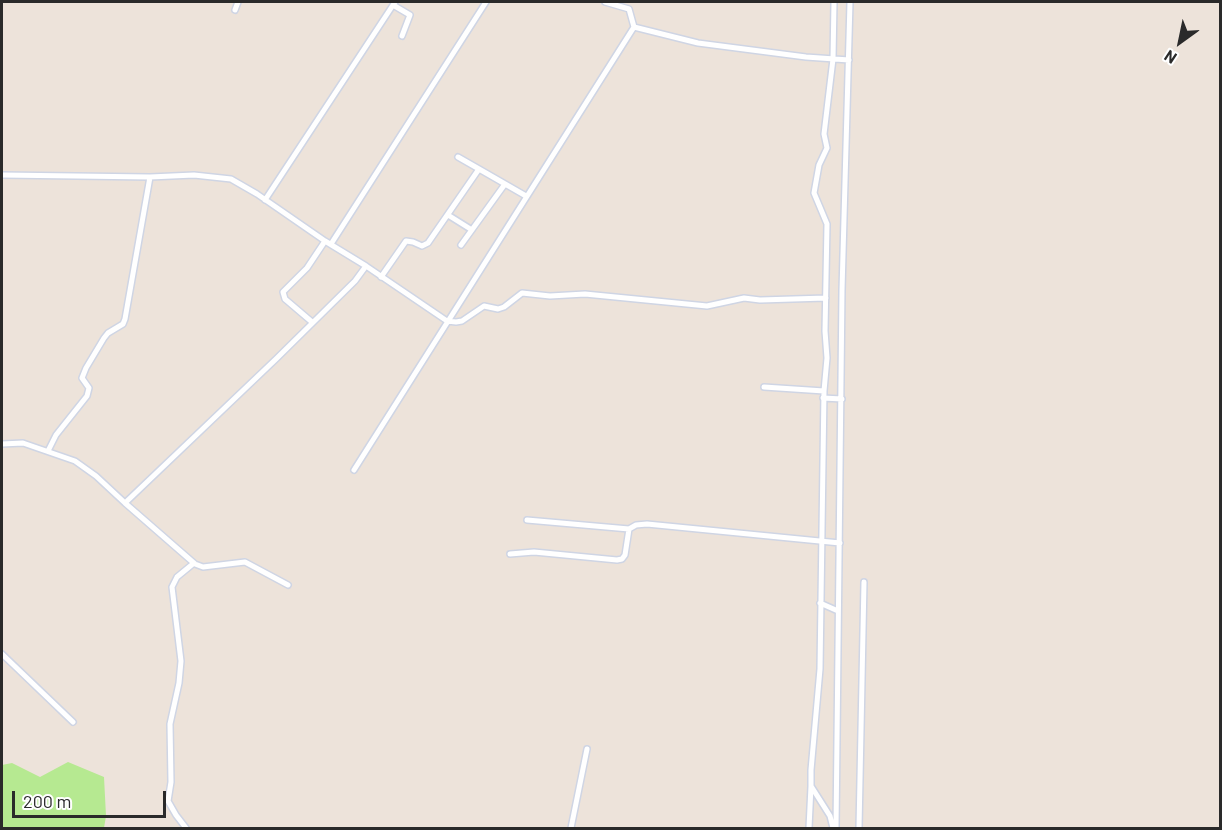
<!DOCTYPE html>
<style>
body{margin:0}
#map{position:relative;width:1222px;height:830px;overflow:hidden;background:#ede3da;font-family:Barlow,sans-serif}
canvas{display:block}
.frame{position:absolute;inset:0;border:3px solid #2a2a2a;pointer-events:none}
.north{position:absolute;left:1150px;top:12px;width:60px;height:60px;-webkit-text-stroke:4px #fff;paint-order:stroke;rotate:213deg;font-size:16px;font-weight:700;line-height:24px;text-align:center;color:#2a2a2a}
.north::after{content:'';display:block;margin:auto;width:21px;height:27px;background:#2a2a2a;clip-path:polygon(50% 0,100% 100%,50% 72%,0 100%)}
.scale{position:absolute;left:12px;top:791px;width:154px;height:27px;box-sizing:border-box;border:3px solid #2a2a2a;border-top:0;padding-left:8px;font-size:18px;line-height:21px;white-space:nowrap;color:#2a2a2a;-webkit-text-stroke:4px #fff;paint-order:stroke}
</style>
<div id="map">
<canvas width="1222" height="830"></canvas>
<div class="frame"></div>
<div class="north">N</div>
<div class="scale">200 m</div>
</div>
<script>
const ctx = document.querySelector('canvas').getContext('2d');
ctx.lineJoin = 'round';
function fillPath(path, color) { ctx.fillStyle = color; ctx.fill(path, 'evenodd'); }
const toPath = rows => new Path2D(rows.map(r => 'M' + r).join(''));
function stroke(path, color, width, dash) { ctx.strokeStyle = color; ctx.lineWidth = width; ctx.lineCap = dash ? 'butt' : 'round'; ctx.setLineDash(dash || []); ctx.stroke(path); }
fillPath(toPath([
 [68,762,104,777,106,816,104,828,2,828,2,765,12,763,40,777]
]), '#b6e991');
const street = toPath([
 [393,5,410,15,402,36],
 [235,10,238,2],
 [634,27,698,43,806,57,849,60],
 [458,157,479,169],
 [2,175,150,177,194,175,231,179,257,194,325,241,366,266,355,281,276,359,125,503,195,564,203,567,245,562,288,585],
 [265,200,395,2],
 [448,215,472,230],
 [331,244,486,2],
 [461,245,505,184],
 [366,266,447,321,456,322,462,321,484,306,498,309,504,307,522,293,550,296,585,294,707,306,744,298,760,300,826,298],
 [381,277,406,241,413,242,422,246,428,243,479,169,526,196],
 [312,322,285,299,283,292,307,268,325,241],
 [764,387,824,391],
 [823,398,842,399],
 [2,444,23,443,75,461,96,476,125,503],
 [48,451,56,435,87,396,89,388,82,378,86,368,104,338,108,333,123,324,125,319,150,177],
 [354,470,634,27,629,9,605,2],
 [527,520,629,529,636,525,647,524,840,543],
 [510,554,534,552,617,560,622,559,625,555,629,529],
 [820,603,838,611],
 [2,654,73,722],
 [186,828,176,815,168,801,171,782,170,724,179,683,181,661,172,587,177,577,194,563],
 [571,828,587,749],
 [809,828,811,786],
 [833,828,830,816,811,786,811,770,820,669,824,391,827,358,825,331,827,224,814,193,819,165,827,148,824,134,833,59,834,2],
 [836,828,842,290,850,2],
 [859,828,864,582]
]);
stroke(street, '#cfd5e4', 8);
stroke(street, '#fff', 5);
</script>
